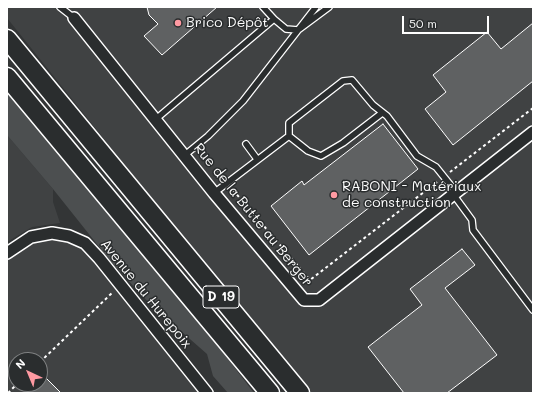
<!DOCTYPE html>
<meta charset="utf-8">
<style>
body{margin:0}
#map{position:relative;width:540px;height:400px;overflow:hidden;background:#333536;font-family:Mali,sans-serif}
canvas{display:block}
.frame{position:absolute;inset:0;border:8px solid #fff;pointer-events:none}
.north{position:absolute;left:8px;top:352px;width:40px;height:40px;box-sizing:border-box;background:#2a2d2e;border:1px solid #7f8182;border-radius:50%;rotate:316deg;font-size:11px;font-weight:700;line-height:16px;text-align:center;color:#fff}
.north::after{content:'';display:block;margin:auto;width:14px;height:18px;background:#ff9aa2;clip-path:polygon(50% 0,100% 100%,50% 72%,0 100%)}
.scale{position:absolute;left:402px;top:16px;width:87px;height:18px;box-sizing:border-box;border:2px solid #fff;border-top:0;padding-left:5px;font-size:12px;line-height:14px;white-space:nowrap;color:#fff;-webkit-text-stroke:3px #2a2d2e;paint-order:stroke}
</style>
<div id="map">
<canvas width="540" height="400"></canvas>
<div class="frame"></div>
<div class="north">N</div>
<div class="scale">50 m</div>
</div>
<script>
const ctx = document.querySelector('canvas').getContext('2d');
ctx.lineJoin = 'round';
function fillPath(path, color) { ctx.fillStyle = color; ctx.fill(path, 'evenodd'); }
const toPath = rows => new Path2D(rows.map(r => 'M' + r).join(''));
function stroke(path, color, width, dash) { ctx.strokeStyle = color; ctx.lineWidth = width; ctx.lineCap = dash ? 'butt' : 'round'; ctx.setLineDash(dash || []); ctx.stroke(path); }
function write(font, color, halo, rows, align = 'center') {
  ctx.font = font + ' Mali,sans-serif'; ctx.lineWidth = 3; ctx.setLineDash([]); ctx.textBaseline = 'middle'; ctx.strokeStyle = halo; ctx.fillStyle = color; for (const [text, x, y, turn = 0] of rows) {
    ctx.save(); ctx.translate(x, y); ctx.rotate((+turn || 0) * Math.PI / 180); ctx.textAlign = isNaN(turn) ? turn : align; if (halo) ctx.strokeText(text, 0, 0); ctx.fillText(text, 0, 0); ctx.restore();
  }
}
fillPath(toPath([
 [7,7,533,7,533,393,311,393,200,259,7,18],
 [7,135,53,189,53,202,60,223,32,227,7,242],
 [52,233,85,243,209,393,7,393,7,253],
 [16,360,40,360,40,384,16,384]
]), '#404243');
fillPath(toPath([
 [7,90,192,312,254,393,228,393,213,376,207,354,150,304,112,263,53,189,7,135]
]), '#4c4f50');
const building = toPath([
 [147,7,217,7,162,55,144,36,158,24,149,15,147,7],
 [533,23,533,81,453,145,425,109,446,92,433,75,487,32,501,49,533,23],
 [383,124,418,169,309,255,271,206,302,181,304,185,383,124],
 [462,249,475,265,445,288,497,355,447,393,404,393,368,347,422,305,410,289,462,249],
 [44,376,61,393,27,393,36,384,40,384,40,380,44,376]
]);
fillPath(building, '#5f6162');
stroke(building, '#fff', 1);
const lane = toPath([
 [60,7,74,18],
 [263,7,274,19],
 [156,119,274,19,286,29,298,30,329,7],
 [289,136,289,123,343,81,352,80,373,105,387,116,417,156,436,167,456,192],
 [289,136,308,151,321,156,343,143,382,113],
 [246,144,257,159],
 [185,155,208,136,243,101,316,7],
 [214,193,289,136],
 [453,194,472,220,473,230,533,310]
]);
const street = toPath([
 [74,18,214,193,304,300,319,300,533,132],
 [7,253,31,237,52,233,69,236,85,243,99,258,207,393]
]);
const primary = toPath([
 [7,39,300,393],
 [7,77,270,393]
]);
stroke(lane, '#fff', 8);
stroke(street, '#fff', 14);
stroke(primary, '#fff', 21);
stroke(toPath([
 [217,169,223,177],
 [450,172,533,108],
 [233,190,310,280,437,182],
 [40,362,113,292],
 [8,393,17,384]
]), '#fff', 2, [3, 3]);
stroke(lane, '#2a2d2e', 5.5);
stroke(street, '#2a2d2e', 11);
stroke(primary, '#2a2d2e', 18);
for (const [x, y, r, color] of [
 [178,23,4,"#ff9aa2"],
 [334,195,4,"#ff9aa2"]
]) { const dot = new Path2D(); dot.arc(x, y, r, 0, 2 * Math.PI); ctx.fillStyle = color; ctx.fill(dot); stroke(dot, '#2a2d2e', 1.5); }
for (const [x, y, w] of [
 [221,297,36]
]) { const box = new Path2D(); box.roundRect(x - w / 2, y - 11, w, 22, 3); ctx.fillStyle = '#2a2d2e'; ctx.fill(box); stroke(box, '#fff', 1); }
write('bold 13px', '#fff', null, [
 ["D 19",221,297]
]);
write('14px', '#fff', '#2a2d2e', [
 ["Brico Dépôt",186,23],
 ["RABONI - Matériaux",342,187],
 ["de construction",342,203]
], 'left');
write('14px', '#fff', '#2a2d2e', [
 ["Rue de la Butte au Berger",253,215,51],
 ["Avenue du Hurepoix",146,294,51]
]);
</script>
